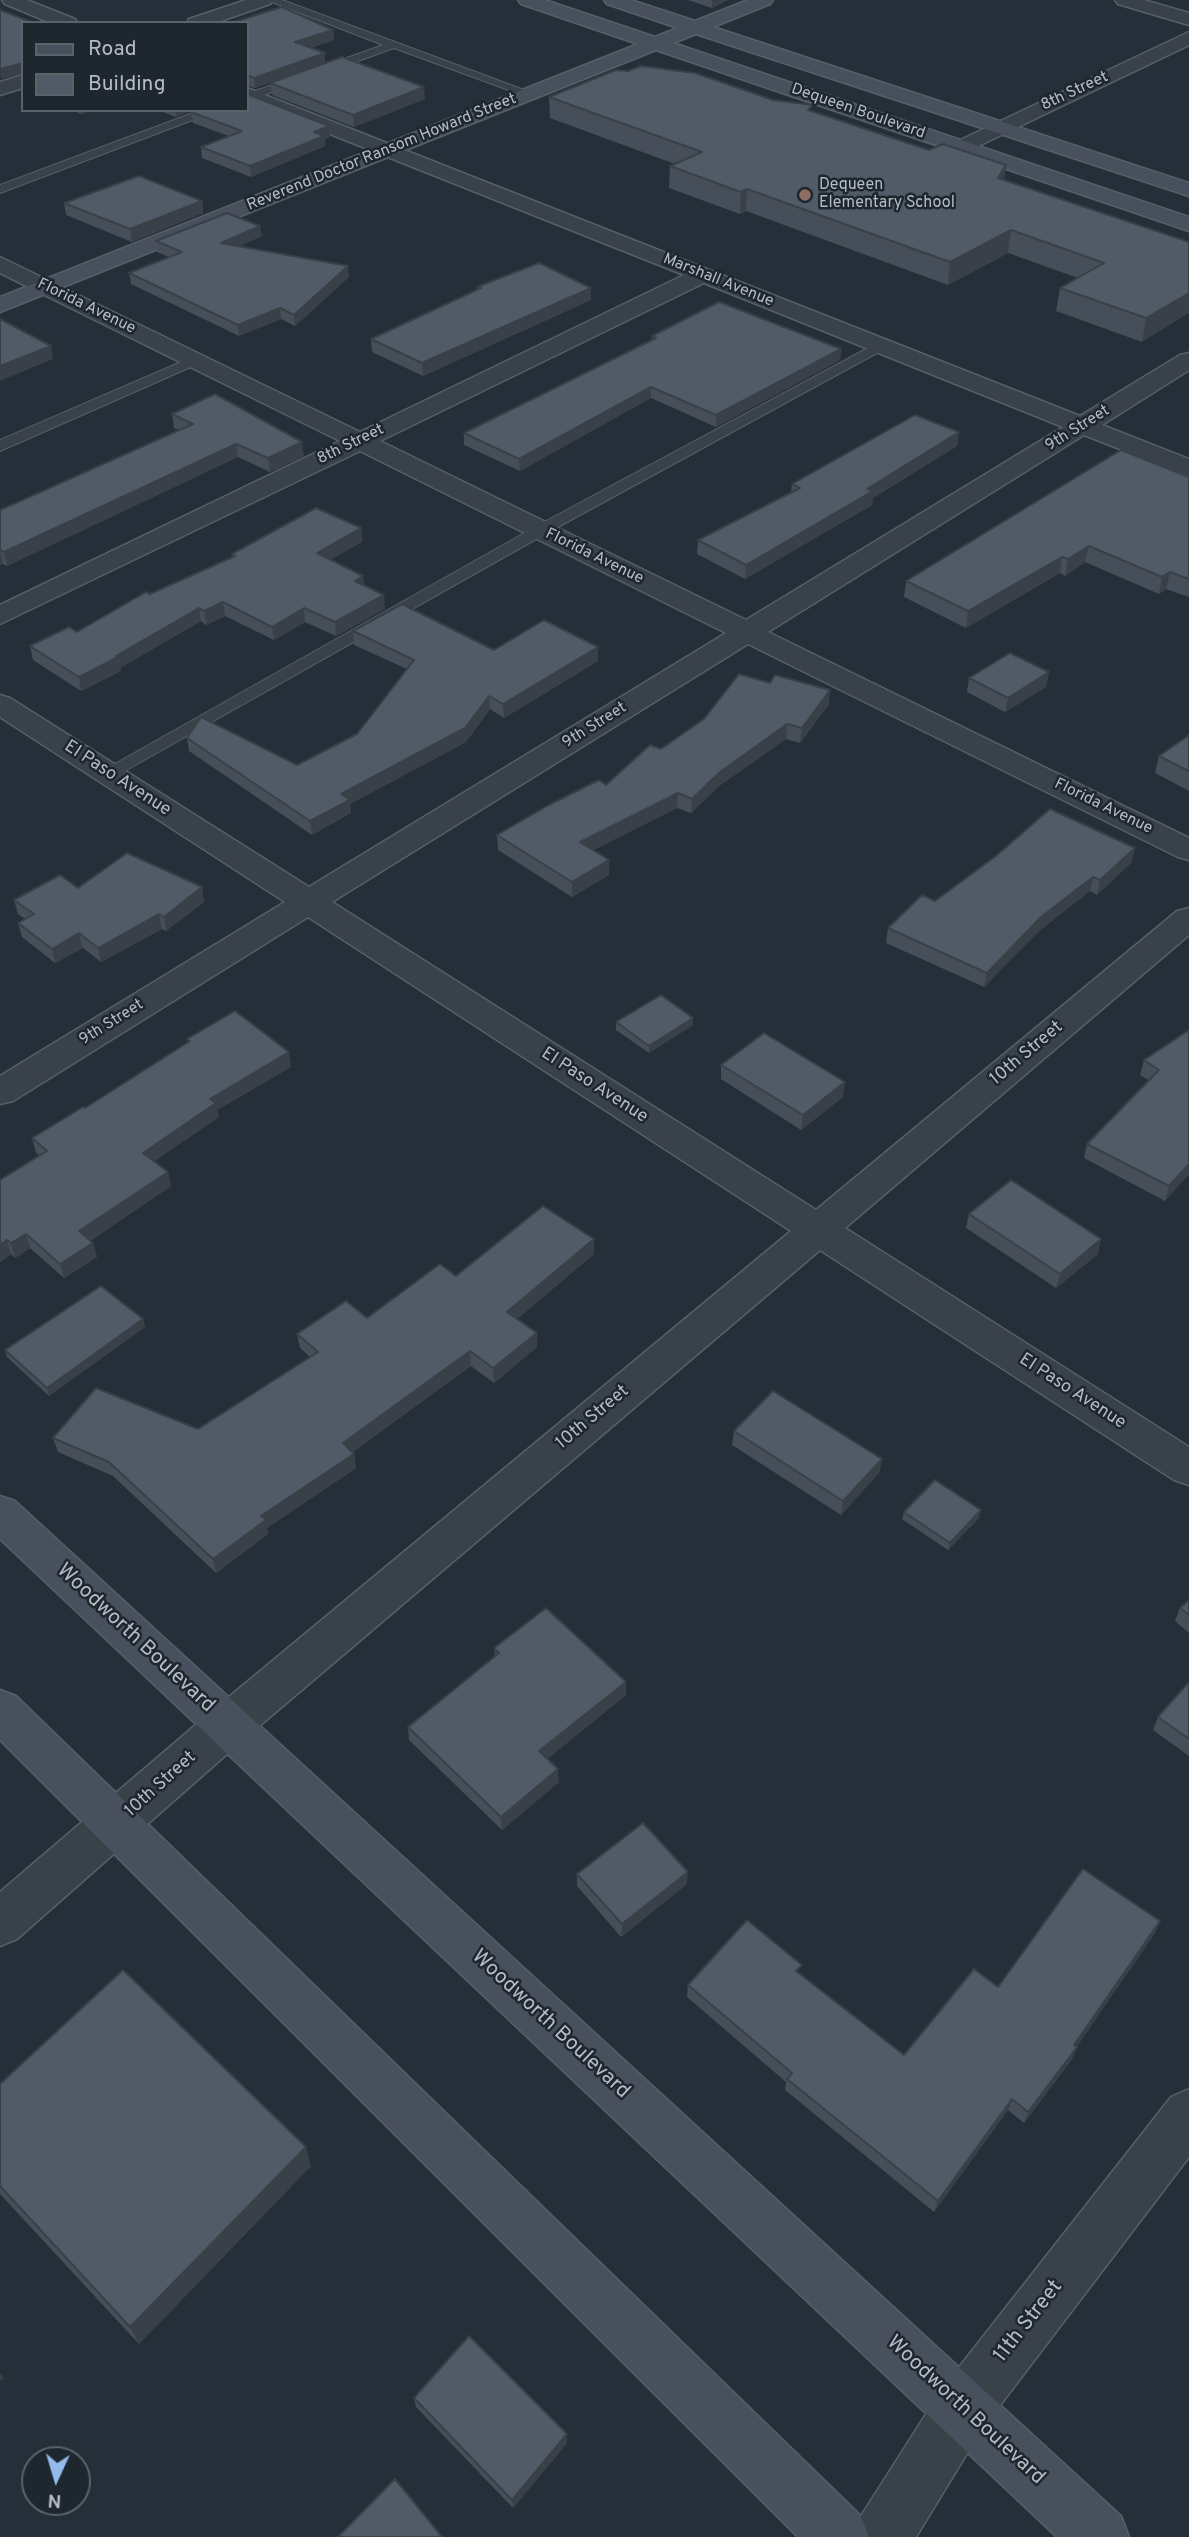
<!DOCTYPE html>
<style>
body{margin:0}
#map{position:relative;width:1189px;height:2537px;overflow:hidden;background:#252f39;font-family:Overpass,sans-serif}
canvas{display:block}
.legend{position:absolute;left:21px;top:21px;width:228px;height:91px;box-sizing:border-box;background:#1e262e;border:2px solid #5a626a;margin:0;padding:9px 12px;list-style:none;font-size:21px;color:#b4bcc5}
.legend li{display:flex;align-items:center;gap:14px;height:35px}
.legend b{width:35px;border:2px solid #5a626a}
.north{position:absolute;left:21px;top:2446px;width:70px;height:70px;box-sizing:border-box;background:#1e262e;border:2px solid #5a626a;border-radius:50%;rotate:184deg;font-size:19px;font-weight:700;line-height:28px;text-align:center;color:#b4bcc5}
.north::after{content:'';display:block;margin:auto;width:24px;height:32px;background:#92bbec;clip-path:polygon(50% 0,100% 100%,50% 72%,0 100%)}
</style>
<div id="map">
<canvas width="1189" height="2537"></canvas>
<ul class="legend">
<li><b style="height:9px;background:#47505c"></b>Road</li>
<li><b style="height:19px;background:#515b67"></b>Building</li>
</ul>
<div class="north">N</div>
</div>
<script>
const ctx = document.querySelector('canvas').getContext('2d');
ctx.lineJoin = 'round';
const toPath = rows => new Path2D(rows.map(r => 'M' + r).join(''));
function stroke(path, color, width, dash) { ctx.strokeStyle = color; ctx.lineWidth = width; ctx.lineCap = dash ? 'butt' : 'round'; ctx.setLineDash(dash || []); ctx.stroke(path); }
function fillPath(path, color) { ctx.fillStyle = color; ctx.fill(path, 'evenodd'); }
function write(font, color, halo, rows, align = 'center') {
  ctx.font = font + ' Overpass,sans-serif'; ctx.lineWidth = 5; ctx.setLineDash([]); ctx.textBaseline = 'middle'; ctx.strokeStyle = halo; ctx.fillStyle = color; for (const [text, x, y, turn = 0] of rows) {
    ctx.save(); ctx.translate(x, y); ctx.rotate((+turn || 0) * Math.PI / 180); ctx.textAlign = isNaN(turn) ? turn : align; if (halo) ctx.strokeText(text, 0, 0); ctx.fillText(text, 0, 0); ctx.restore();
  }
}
const lane = toPath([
 [267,0,282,0,535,94,525,96,394,48,247,101,247,94,383,45,267,0],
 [201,110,219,110,0,193,0,185,201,110],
 [881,341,886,342,886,348,547,533,114,777,108,778,99,773,535,527,881,341],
 [195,356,200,357,200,363,0,451,0,440,195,356]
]);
const street = toPath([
 [2,0,27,0,75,19,77,23,51,23,5,4,2,0],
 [246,0,273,0,270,4,215,23,187,23,189,19,246,0],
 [1115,0,1144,0,1189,13,1189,25,1118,4,1115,0],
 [1189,32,1189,45,968,151,961,153,954,151,951,147,954,143,1189,32],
 [23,75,23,88,0,95,0,82,23,75],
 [247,88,1080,416,1180,355,1189,353,1189,370,1102,425,1189,459,1189,476,1084,435,768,632,1189,838,1189,860,1178,857,748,644,332,902,816,1210,1177,911,1189,908,1189,935,845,1228,1189,1447,1189,1485,1174,1480,820,1250,244,1739,17,1939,0,1946,0,1892,212,1711,791,1231,308,917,13,1101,0,1104,0,1076,285,902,0,717,0,695,10,698,309,887,726,633,360,451,0,624,0,605,340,441,0,273,0,257,360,432,684,275,247,101,247,88],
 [704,283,1063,427,746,620,380,441,704,283],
 [1189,2089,1189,2157,982,2429,916,2537,853,2537,861,2516,942,2389,1171,2097,1189,2089]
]);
const secondary = toPath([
 [518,0,545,0,655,37,678,28,607,4,604,0,631,0,695,21,748,0,773,0,770,4,713,27,1189,183,1189,196,696,34,673,43,1189,217,1189,231,656,50,0,312,0,297,638,44,521,4,518,0],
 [0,1496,15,1501,1121,2516,1129,2537,1057,2537,0,1539,0,1496],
 [0,1690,16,1696,861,2516,869,2537,798,2537,0,1740,0,1690]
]);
stroke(lane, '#575f67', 2);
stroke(street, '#575f67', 3);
stroke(secondary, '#575f67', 3);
fillPath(lane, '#394149');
fillPath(street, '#394149');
fillPath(secondary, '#47505c');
fillPath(toPath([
 [688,0,728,0,712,8],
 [247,23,333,30,334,40,310,48,325,53,325,63,255,88,248,86,247,86],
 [270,83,425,99,354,127,272,95],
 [549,97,773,100,811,111,929,150,1006,165,1004,180,1189,242,1142,342,1056,311,1060,288,1078,278,1008,253,948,285,746,211,740,214,669,188,670,166,675,164,550,118],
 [72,110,94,110,81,114],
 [158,110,193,110,176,117],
 [191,112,330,137,325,139,325,146,251,177,202,158,201,147,229,136,193,123],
 [202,201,203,213,132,242,66,215,64,203],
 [262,236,240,246,349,277,295,326,281,319,239,336,131,284,129,273,169,257,157,252,156,241],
 [477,287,591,288,591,300,423,376,372,352,371,339,477,290],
 [652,336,841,349,840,360,716,427,651,398,520,471,464,445,464,433,652,340],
 [172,414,304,456,270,472,238,457,7,566,3,564,0,565,0,510,179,430,174,428],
 [959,432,957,446,873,498,872,505,745,579,697,554,698,540,791,492,792,484],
 [1189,477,1189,597,1166,589,1159,594,1085,562,1065,576,1060,573,966,628,904,597,906,581],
 [361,528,362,542,331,559,364,585,385,609,336,636,305,622,274,640,225,616,206,625,201,621,120,668,121,671,81,691,33,660,30,646,77,632,150,594,232,557,232,554],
 [353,631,494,650,598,661,504,718,490,709,466,742,350,804,351,813,312,835,189,751,187,738,297,765,357,734,407,669,354,645],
 [1049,672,1046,687,1005,712,967,692,969,678],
 [829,704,800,743,786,739,719,786,691,813,677,808,593,850,609,860,609,875,572,897,498,850,497,835,606,785,704,719],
 [1189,735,1189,791,1155,773,1159,756],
 [1135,848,1131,863,1097,895,1090,891,1039,931,984,987,886,943,888,928,935,901],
 [202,887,204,902,166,931,162,929,101,962,83,948,55,963,22,937,18,923,25,919,18,914,14,900,78,888],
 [616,1022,693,1025,649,1053,616,1030],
 [1189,1030,1189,1174,1165,1201,1084,1158,1087,1144,1148,1080,1140,1075,1144,1060],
 [187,1039,291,1067,217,1110,219,1117,154,1161,168,1172,171,1186,90,1241,93,1243,97,1257,64,1278,30,1248,15,1258,11,1254,0,1262,0,1180,39,1155,36,1153,32,1138,85,1108,188,1042],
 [721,1065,843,1097,801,1130,721,1079],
 [969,1214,1098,1254,1056,1288,966,1228],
 [594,1254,517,1319,537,1333,537,1347,494,1383,471,1366,352,1452,354,1454,356,1468,267,1528,268,1534,216,1573,113,1476,58,1452,53,1438,198,1429,310,1357,300,1348,297,1334,367,1318,456,1276],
 [143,1319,145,1327,49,1396,7,1357,5,1350],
 [734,1431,882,1459,879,1473,841,1515,732,1445],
 [904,1512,979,1518,948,1550,902,1519],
 [1189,1600,1189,1633,1175,1621,1180,1608],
 [494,1648,626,1682,626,1695,547,1759,559,1782,502,1830,409,1740,408,1727,495,1656],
 [1189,1682,1189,1756,1153,1730,1158,1717],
 [577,1874,687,1884,621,1937,577,1886],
 [1160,1921,1155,1933,1076,2047,1072,2059,1024,2123,1008,2110,934,2212,785,2090,786,2082,687,1997,688,1985,800,1974,904,2055,998,1987],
 [0,2084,311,2166,139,2344,0,2194],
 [414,2398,567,2434,567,2443,513,2508,416,2407]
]), '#464e59');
fillPath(toPath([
 [712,0,728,0,712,8],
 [333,30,334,40,296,52,295,42],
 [325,53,325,63,255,88,254,78],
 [23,63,23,73,1,79,0,69],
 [424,87,425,99,354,127,353,115],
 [80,110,94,110,81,114],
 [175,110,193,110,176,117],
 [329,126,330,137,325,139,325,146,251,177,250,166,314,132],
 [1006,165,1003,187,998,178],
 [747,189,746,211,740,214,741,192],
 [202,201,203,213,132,242,130,229],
 [260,226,262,236,223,254,221,243],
 [1011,230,1008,253,948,285,950,262],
 [348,266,349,277,295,326,294,315],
 [591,288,591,300,423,376,422,363],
 [1189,293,1189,313,1142,342,1146,318],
 [280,308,281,319,239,336,238,325],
 [51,346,53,359,0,381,0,366],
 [841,349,840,360,716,427,716,415],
 [651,387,651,398,520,471,519,459],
 [959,432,957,446,873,498,872,505,745,579,746,565],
 [302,442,304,456,270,472,268,458],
 [236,444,238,457,7,566,4,552],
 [361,528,362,542,319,566,317,553],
 [1089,546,1085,562,1065,576,1068,559],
 [0,550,3,564,0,565],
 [1062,557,1060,573,966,628,968,611],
 [1170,572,1166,589,1159,594,1162,577],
 [363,576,365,590,355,581],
 [384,595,385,609,336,636,335,622],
 [223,602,225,616,206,625,204,611],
 [199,608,201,621,120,668,121,671,81,691,79,677],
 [304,608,305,622,274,640,272,627],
 [598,647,598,661,504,718,503,704],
 [1049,672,1046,687,1005,712,1008,698],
 [830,690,829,704,800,743,802,728],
 [489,696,490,709,466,742,350,804,351,813,312,835,310,821,341,794],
 [787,724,786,739,719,786,691,813,692,799,720,772],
 [678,793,677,808,580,857,580,842],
 [1135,848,1131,863,1097,895,1100,880],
 [609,860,609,875,572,897,572,882],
 [1093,877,1090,891,1039,931,984,987,987,973,1041,917],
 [202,887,204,902,166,931,164,917],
 [159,914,162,929,101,962,98,948],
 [79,933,83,948,55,963,52,949],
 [693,1018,693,1025,649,1053,649,1046],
 [289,1052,291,1067,217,1110,219,1117,146,1167,143,1153,210,1099],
 [845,1082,843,1097,801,1130,803,1115],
 [1189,1164,1189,1174,1165,1201,1169,1186],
 [168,1172,171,1186,83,1245,79,1231],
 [26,1234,30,1248,15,1258,11,1243],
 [594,1239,594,1254,508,1326,507,1312],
 [1101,1239,1098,1254,1056,1288,1060,1274],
 [7,1240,11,1254,0,1262,0,1245],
 [93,1243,97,1257,64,1278,60,1264],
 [143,1319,145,1327,49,1396,47,1388],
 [537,1333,537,1347,494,1383,493,1368],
 [470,1351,471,1366,345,1458,343,1443],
 [354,1454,356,1468,267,1528,268,1534,216,1573,213,1559,261,1516],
 [882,1459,879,1473,841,1515,843,1501],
 [981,1510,979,1518,948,1550,950,1543],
 [626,1682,626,1695,540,1765,539,1751],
 [558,1769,559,1782,502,1830,501,1817],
 [688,1872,687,1884,621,1937,622,1924],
 [1160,1921,1155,1933,1070,2057,1077,2047,1072,2059,1024,2123,1028,2112],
 [1012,2099,1008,2110,934,2212,938,2201],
 [306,2147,311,2166,139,2344,130,2327],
 [0,2373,4,2378,0,2381],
 [567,2434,567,2443,513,2508,512,2500]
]), '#394048');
const building = toPath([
 [282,7,333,30,295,42,325,53,254,78,247,75,247,23,231,23,282,7],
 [0,10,34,23,23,23,23,63,0,69,0,10],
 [342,57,424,87,353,115,270,83,342,57],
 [641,66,695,73,773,100,812,105,808,110,929,150,943,144,1006,165,998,178,1189,242,1189,293,1146,318,1060,288,1104,263,1011,230,950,262,747,189,741,192,670,166,702,152,549,97,616,70,628,71,641,66],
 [247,94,329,126,314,132,324,136,250,166,201,147,242,131,191,112,197,110,247,110,247,94],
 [139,176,202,201,130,229,64,203,139,176],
 [227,213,260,226,221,243,348,266,294,315,280,308,238,325,129,273,182,252,156,241,227,213],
 [539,263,591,288,422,363,371,339,481,288,477,287,539,263],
 [719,302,841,349,716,415,651,387,519,459,464,433,656,338,652,336,719,302],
 [0,319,51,346,0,366,0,319],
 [215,394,302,442,268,458,236,444,4,552,0,550,0,510,193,424,172,414,215,394],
 [915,415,959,432,867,489,873,491,746,565,698,540,800,488,792,484,915,415],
 [1121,450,1189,477,1189,579,1170,572,1162,577,1089,546,1068,559,1062,557,968,611,906,581,1121,450],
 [316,508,361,528,317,553,363,576,355,581,384,595,335,622,304,608,272,627,223,602,204,611,199,608,116,656,118,657,79,677,30,646,69,627,77,632,146,592,150,594,235,556,232,554,316,508],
 [402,604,494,650,544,620,598,647,503,704,489,696,465,728,341,794,350,800,310,821,187,738,201,717,297,765,357,734,414,660,353,631,402,604],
 [1010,653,1049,672,1008,698,969,678,1010,653],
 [739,674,770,683,775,675,830,690,802,728,787,724,720,772,692,799,678,793,580,842,609,860,572,882,497,835,547,806,599,780,606,785,650,745,661,749,704,719,739,674],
 [1189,735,1189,771,1159,756,1189,735],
 [1050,809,1135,848,1100,880,1093,877,1041,917,987,973,888,928,922,895,935,901,996,856,1050,809],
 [127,853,202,887,164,917,159,914,98,948,79,933,52,949,18,923,34,914,14,900,60,875,78,888,127,853],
 [661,995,693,1018,649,1046,616,1022,661,995],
 [235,1011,289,1052,210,1099,216,1103,143,1153,168,1172,79,1231,93,1243,60,1264,26,1234,11,1243,7,1240,0,1245,0,1180,47,1151,32,1138,83,1107,85,1108,190,1041,187,1039,235,1011],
 [1189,1030,1189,1164,1169,1186,1087,1144,1159,1070,1144,1060,1189,1030],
 [764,1033,845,1082,803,1115,721,1065,764,1033],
 [1011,1180,1101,1239,1060,1274,969,1214,1011,1180],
 [543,1206,594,1239,507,1312,537,1333,493,1368,470,1351,343,1443,354,1454,261,1516,266,1520,213,1559,109,1462,53,1438,96,1388,198,1429,318,1352,297,1334,346,1301,367,1318,440,1264,456,1276,543,1206],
 [101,1286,143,1319,47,1388,5,1350,101,1286],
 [773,1391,882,1459,843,1501,734,1431,773,1391],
 [935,1480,981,1510,950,1543,904,1512,935,1480],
 [1189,1600,1189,1615,1180,1608,1189,1600],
 [546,1608,626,1682,539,1751,558,1769,501,1817,408,1727,499,1653,494,1648,546,1608],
 [1189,1682,1189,1739,1158,1717,1189,1682],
 [643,1823,688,1872,622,1924,577,1874,643,1823],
 [1083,1869,1160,1921,1074,2045,1077,2047,1028,2112,1012,2099,938,2201,787,2079,792,2073,688,1985,747,1920,802,1965,796,1971,904,2055,974,1969,998,1987,1083,1869],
 [123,1970,306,2147,130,2327,0,2186,0,2084,123,1970],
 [469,2336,567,2434,512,2500,414,2398,469,2336],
 [395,2479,442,2537,338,2537,395,2479]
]);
fillPath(building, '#515b67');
stroke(building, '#394048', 2);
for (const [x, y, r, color] of [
 [805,195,7,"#8d6e63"]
]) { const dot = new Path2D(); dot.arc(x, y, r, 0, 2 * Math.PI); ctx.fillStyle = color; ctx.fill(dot); stroke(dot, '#1e262e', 2.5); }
write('16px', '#b4bcc5', '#1e262e', [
 ["8th Street",1075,92,-25],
 ["Dequeen Boulevard",858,112,19],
 ["Reverend Doctor Ransom Howard Street",382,153,-22],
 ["Marshall Avenue",718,281,22],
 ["Florida Avenue",86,307,26],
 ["9th Street",1078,429,-32],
 ["8th Street",351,445,-26],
 ["Florida Avenue",594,557,26],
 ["9th Street",595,726,-32],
 ["Florida Avenue",1103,807,26],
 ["9th Street",112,1023,-32]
]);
write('16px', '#b4bcc5', '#1e262e', [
 ["Dequeen",819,186],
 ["Elementary School",819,204]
], 'left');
write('18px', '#b4bcc5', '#1e262e', [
 ["El Paso Avenue",117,779,33],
 ["10th Street",1027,1054,-40],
 ["El Paso Avenue",594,1086,33],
 ["El Paso Avenue",1072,1392,33],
 ["10th Street",593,1418,-40],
 ["10th Street",161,1785,-42]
]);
write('21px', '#b4bcc5', '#1e262e', [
 ["Woodworth Boulevard",135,1639,43],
 ["Woodworth Boulevard",550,2025,43],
 ["11th Street",1029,2322,-52],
 ["Woodworth Boulevard",965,2411,43]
]);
</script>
